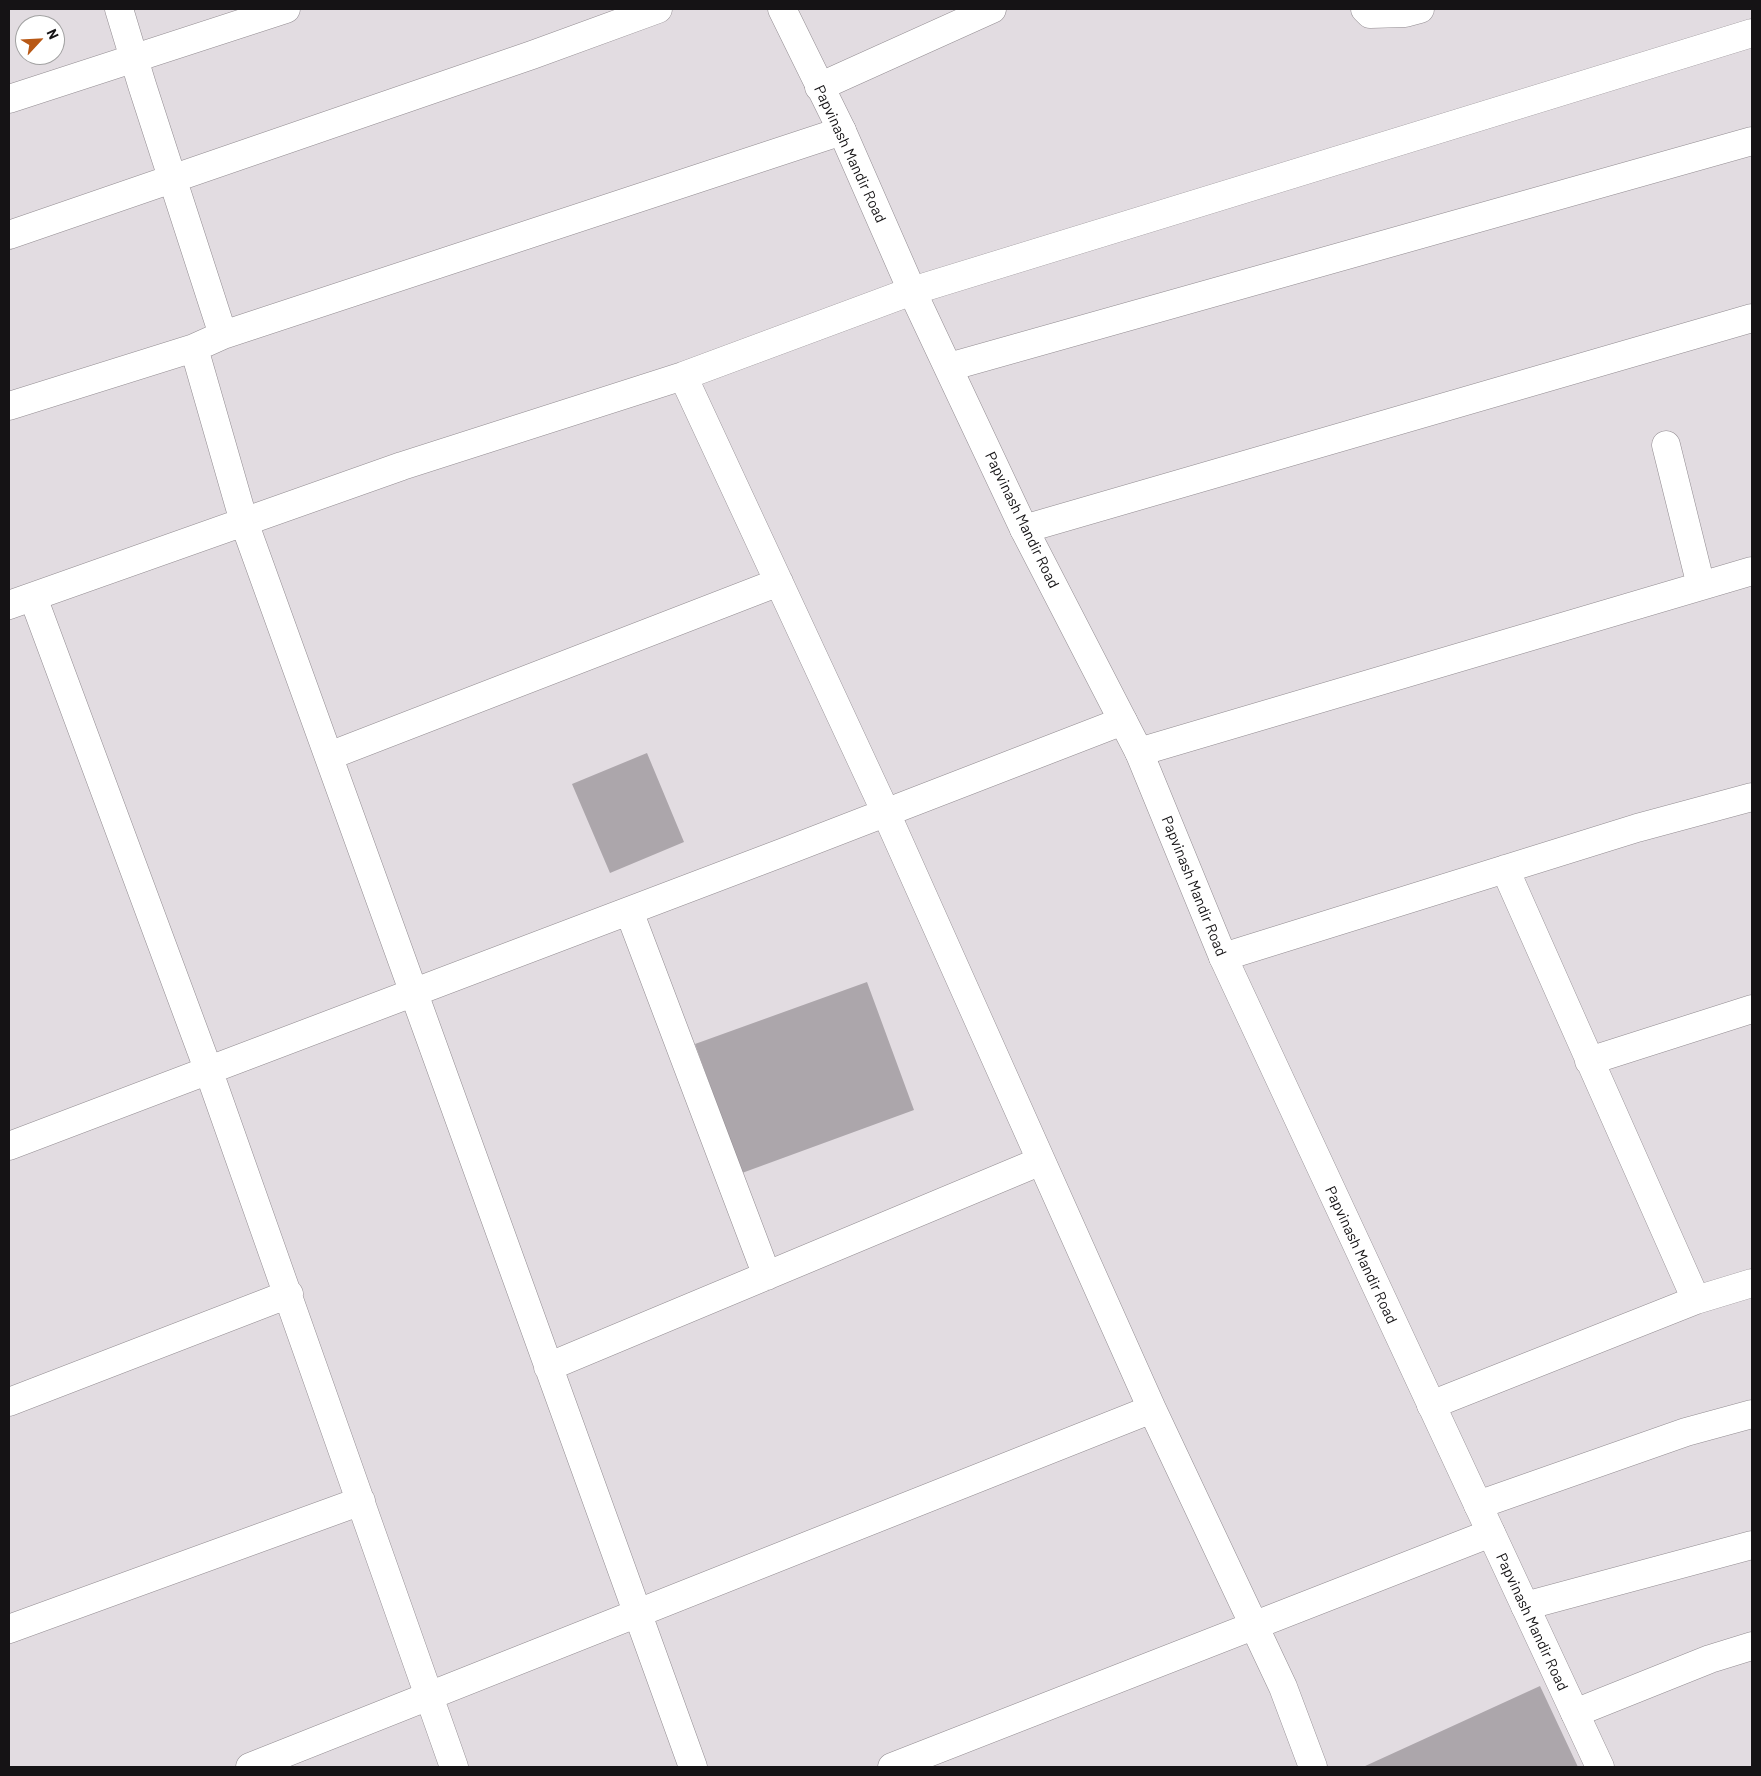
<!DOCTYPE html>
<style>
body{margin:0}
#map{position:relative;width:1761px;height:1776px;overflow:hidden;background:#e2dce1;font-family:Barlow,sans-serif}
canvas{display:block}
.frame{position:absolute;inset:0;border:10px solid #151315;pointer-events:none}
.north{position:absolute;left:15px;top:15px;width:50px;height:50px;box-sizing:border-box;background:#fff;border:1px solid #a1a1a1;border-radius:50%;rotate:65deg;font-size:14px;font-weight:700;line-height:20px;text-align:center;color:#151315}
.north::after{content:'';display:block;margin:auto;width:18px;height:22px;background:#b85815;clip-path:polygon(50% 0,100% 100%,50% 72%,0 100%)}
</style>
<div id="map">
<canvas width="1761" height="1776"></canvas>
<div class="frame"></div>
<div class="north">N</div>
</div>
<script>
const ctx = document.querySelector('canvas').getContext('2d');
ctx.lineJoin = 'round';
function fillPath(path, color) { ctx.fillStyle = color; ctx.fill(path, 'evenodd'); }
const toPath = rows => new Path2D(rows.map(r => 'M' + r).join(''));
function stroke(path, color, width, dash) { ctx.strokeStyle = color; ctx.lineWidth = width; ctx.lineCap = dash ? 'butt' : 'round'; ctx.setLineDash(dash || []); ctx.stroke(path); }
function write(font, color, halo, rows, align = 'center') {
  ctx.font = font + ' Barlow,sans-serif'; ctx.lineWidth = 4.5; ctx.setLineDash([]); ctx.textBaseline = 'middle'; ctx.strokeStyle = halo; ctx.fillStyle = color; for (const [text, x, y, turn = 0] of rows) {
    ctx.save(); ctx.translate(x, y); ctx.rotate((+turn || 0) * Math.PI / 180); ctx.textAlign = isNaN(turn) ? turn : align; if (halo) ctx.strokeText(text, 0, 0); ctx.fillText(text, 0, 0); ctx.restore();
  }
}
fillPath(toPath([
 [647,753,684,842,610,873,572,784],
 [867,982,914,1110,742,1173,695,1044],
 [1540,1686,1578,1767,1363,1767]
]), '#aca6ab');
const minor = toPath([
 [119,9,142,85,223,335],
 [1365,9,1370,14,1405,13,1420,9],
 [819,87,992,9],
 [9,99,286,9],
 [9,235,532,55,658,9],
 [194,348,244,522,693,1767],
 [949,367,1752,141],
 [683,376,886,813,1152,1409,1283,1687,1313,1767],
 [9,406,194,348,223,335,842,131],
 [1666,445,1701,586],
 [1024,529,1752,318],
 [33,597,208,1069,454,1767],
 [9,605,402,466,683,376,912,291,1752,33],
 [1139,752,1752,571],
 [329,756,779,582],
 [1505,869,1696,1300,1752,1283],
 [629,911,767,1276],
 [1223,957,1637,828,1752,797],
 [1589,1061,1752,1009],
 [9,1146,784,852,1123,721],
 [548,1367,1041,1161],
 [9,1402,289,1294],
 [1431,1405,1696,1300],
 [1478,1505,1686,1432,1752,1414],
 [1525,1606,1752,1545],
 [9,1629,361,1501],
 [1575,1713,1710,1659,1752,1646],
 [250,1767,1152,1409],
 [892,1767,1491,1533]
]);
const tertiary = toPath([
 [782,9,842,131,912,291,1024,529,1139,752,1223,957,1600,1767]
]);
stroke(minor, '#928c91', 29);
stroke(tertiary, '#928c91', 29);
stroke(minor, '#fff', 28);
stroke(tertiary, '#fff', 28);
write('15px', '#151315', '#fff', [
 ["Papvinash Mandir Road",850,154,65],
 ["Papvinash Mandir Road",1022,520,64],
 ["Papvinash Mandir Road",1194,886,68],
 ["Papvinash Mandir Road",1361,1255,65],
 ["Papvinash Mandir Road",1532,1622,65]
]);
</script>
